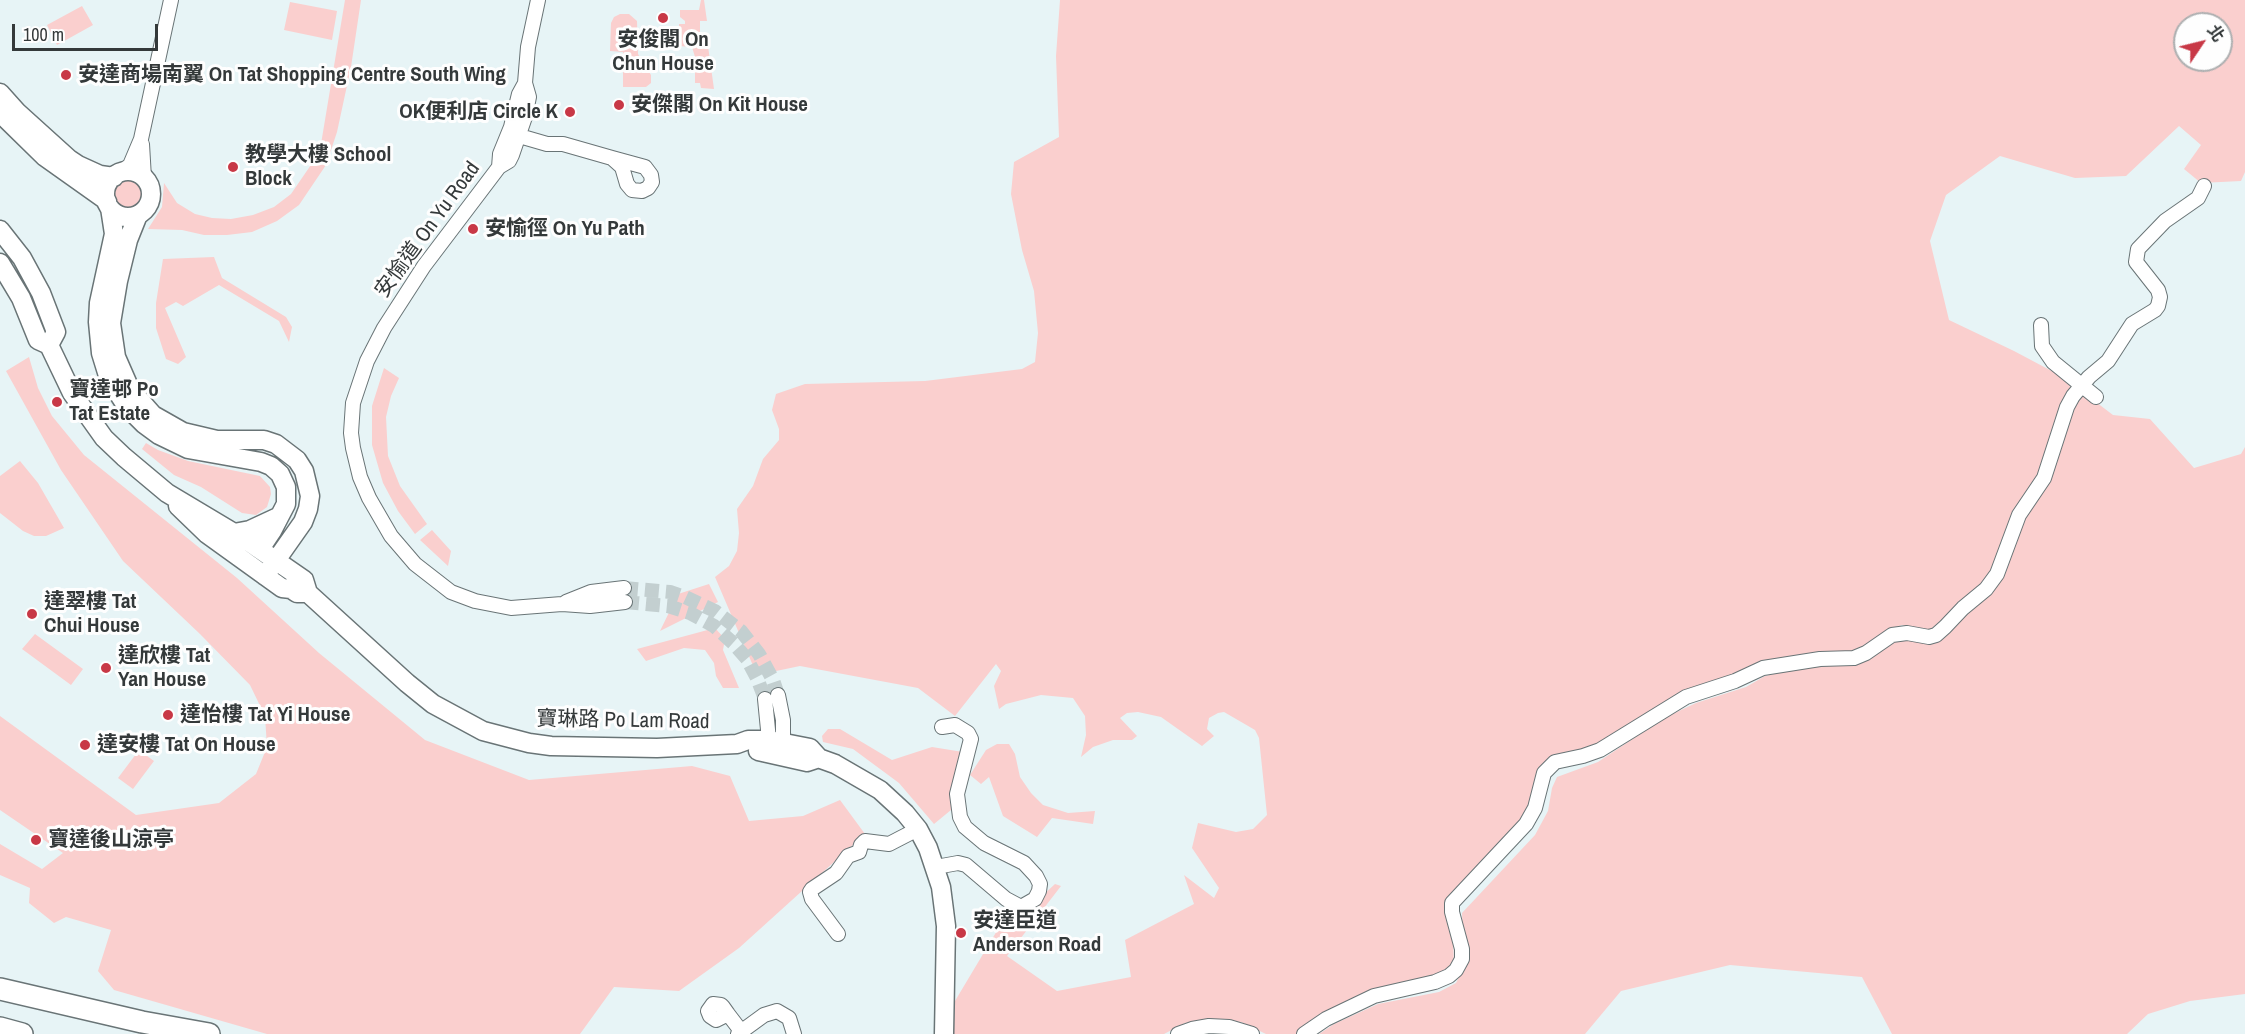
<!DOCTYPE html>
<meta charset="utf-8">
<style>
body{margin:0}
#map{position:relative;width:2245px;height:1034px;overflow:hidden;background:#e7f4f6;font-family:"Archivo Narrow","Noto Sans TC",sans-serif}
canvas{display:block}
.north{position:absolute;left:2173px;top:12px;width:60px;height:60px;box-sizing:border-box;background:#fefefe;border:2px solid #adafb0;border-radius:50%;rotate:55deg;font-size:16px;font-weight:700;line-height:24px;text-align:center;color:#34393a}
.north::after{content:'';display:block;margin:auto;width:21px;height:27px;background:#c83846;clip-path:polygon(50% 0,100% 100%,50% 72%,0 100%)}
.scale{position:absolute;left:12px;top:24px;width:146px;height:27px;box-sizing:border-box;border:3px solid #34393a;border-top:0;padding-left:8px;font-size:18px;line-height:21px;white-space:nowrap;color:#34393a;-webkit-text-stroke:4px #fefefe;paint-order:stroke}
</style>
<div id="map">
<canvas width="2245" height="1034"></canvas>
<div class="north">北</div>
<div class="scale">100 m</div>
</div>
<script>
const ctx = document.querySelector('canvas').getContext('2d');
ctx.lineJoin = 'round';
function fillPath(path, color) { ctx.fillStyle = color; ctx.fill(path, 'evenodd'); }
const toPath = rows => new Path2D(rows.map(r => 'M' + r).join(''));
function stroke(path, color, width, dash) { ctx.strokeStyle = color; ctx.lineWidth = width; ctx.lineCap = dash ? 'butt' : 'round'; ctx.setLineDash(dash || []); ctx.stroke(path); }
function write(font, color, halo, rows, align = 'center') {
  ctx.font = font + ' "Archivo Narrow","Noto Sans TC",sans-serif'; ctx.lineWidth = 6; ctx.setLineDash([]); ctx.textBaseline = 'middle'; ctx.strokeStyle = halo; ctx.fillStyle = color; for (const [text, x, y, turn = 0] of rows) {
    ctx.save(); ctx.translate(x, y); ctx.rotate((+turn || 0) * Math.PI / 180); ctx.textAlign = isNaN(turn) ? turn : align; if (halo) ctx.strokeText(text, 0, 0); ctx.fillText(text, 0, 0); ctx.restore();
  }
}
fillPath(toPath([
 [345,0,361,0,351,67,337,132,326,165,299,205,277,221,252,232,227,235,204,235,182,230,148,229,162,207,164,183,177,203,195,214,212,218,231,219,253,215,274,207,291,194,315,159,321,144],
 [701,0,704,0,707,21,700,21,700,46,701,39,707,39,714,89,701,88,700,83,695,83,695,57,692,47,679,46,679,24,685,24,685,21,680,17,680,10,699,10],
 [1060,0,2245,0,2245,172,2241,181,2201,183,2184,169,2201,145,2179,126,2126,176,2075,178,2000,156,1946,195,1930,241,1949,320,2014,351,2063,377,2076,386,2044,463,1992,573,1979,588,1931,629,1918,631,1902,625,1882,633,1865,648,1851,653,1761,667,1549,768,1538,808,1452,909,1454,965,1448,976,1375,994,1301,1034,1266,1034,1241,1022,1208,1020,1185,1023,1164,1034,951,1034,952,1006,1007,914,1026,911,1055,884,1061,886,1007,956,1057,991,1131,977,1125,940,1194,904,1184,875,1214,898,1219,888,1192,848,1198,823,1236,832,1253,829,1267,815,1259,738,1255,730,1224,712,1218,713,1209,718,1207,729,1214,736,1202,746,1161,717,1138,712,1127,713,1120,718,1137,736,1132,740,1113,740,1093,747,1081,757,1086,735,1085,716,1073,698,1041,695,1006,704,999,709,994,686,1001,671,996,664,955,716,918,688,800,666,757,675,715,577,729,566,737,551,739,533,737,509,753,486,763,459,779,440,779,429,772,410,776,394,805,384,925,381,1022,369,1035,362,1038,333,1034,291,1022,250,1011,194,1014,162,1059,137,1056,56],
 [2185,24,2221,24,2221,60,2185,60],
 [290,2,337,11,332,40,284,30],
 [82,6,93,25,57,45,47,25],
 [620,14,629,14,637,21,638,54,651,75,651,83,646,87,623,87,623,52,610,51,611,23,614,17],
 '112 195a17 17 0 1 1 34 0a17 17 0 1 1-34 0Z',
 [214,257,222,278,286,317,292,327,289,342,279,321,219,285,183,306,176,302,165,308,186,357,178,364,166,359,156,328,156,303,163,259],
 [29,357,38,388,52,416,84,455,237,578,319,653,425,740,529,780,692,766,730,776,749,821,803,816,840,800,865,834,739,948,679,991,614,987,580,1034,267,1034,114,990,98,971,111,930,66,917,54,923,29,903,30,888,0,875,0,844,42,869,63,853,0,810,0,716,136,815,219,803,256,774,267,747,265,716,250,685,200,634,123,561,61,470,6,371],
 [384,368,399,378,391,396,386,417,388,456,400,486,427,524,415,534,398,511,383,483,372,445,372,406],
 [2084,393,2113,415,2150,419,2194,468,2241,454,2245,447,2245,994,2190,1001,2148,1014,2127,1034,1892,1034,1862,977,1730,965,1621,991,1585,1034,1319,1034,1334,1024,1378,1004,1439,992,1456,983,1464,967,1462,913,1535,835,1548,811,1552,788,1557,777,1598,762,1664,718,1696,703,1746,687,1765,676,1796,669,1903,636,1917,641,1986,595,2024,518,2072,410],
 [146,443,158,450,188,461,260,476,270,487,271,494,267,507,256,515,242,513,201,487,174,475,142,449],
 [20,461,38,483,64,528,46,536,34,536,23,531,0,513,0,476],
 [432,530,451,551,448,566,420,540],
 [709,584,718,602,660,631,678,594],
 [715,628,725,639,723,650,739,688,723,688,716,676,714,663,705,650,684,648,646,661,637,649],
 [35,634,83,669,71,685,22,649],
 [828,729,840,729,892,760,932,747,963,752,951,810,934,824,899,783,853,749,823,742,822,736],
 [997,744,1009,744,1015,754,1020,777,1031,793,1043,805,1068,813,1095,811,1093,824,1052,818,1037,837,1003,816,989,777,981,784,970,775,986,750],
 [139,750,154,761,133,789,118,778]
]), '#facfce');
stroke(toPath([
 [624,588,670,592,685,597,715,611,741,631,759,654,773,680,778,695],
 [625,602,668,606,690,613,714,626,733,643,747,659,757,678,765,699]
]), '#c3cfd0', 14, [14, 7]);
const minor = toPath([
 [525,83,519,94,511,127,500,154,499,167,424,266,384,328,367,361,353,403,351,433,353,448,360,477,369,498,391,536,415,564,451,592,475,601,511,608,562,604,590,606,625,602],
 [509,133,547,144,563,144,612,158,645,167,651,175,652,182,648,188,642,191,632,190,627,184,622,167,612,158],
 [142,144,144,178],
 [499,167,509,161,512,155,525,117,529,97,525,83,528,47,538,0],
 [120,173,130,165,141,139,171,0],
 [2041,325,2042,346,2053,362,2096,397],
 [566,602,591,592,624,588],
 [778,695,783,720,783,752],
 [765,699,769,740],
 [936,867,958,863,966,865,1006,899,1021,907,1035,899,1039,891,1040,884,1036,876,1024,863,984,843,965,827,960,817,957,794,971,739,968,733,955,725,942,727],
 [838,934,812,899,810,892,812,889,836,873,848,856,859,852,861,845,865,841,889,844,918,829],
 [728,1014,716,1020,710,1016,708,1011,713,1004,721,1005,723,1007,728,1014,741,1031],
 [738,1034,764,1015,777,1011,789,1018,794,1034],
 [1178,1034,1192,1029,1209,1026,1229,1027,1252,1034],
 [1304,1034,1326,1019,1374,996,1435,982,1449,976,1456,970,1462,959,1462,949,1452,912,1452,903,1526,824,1535,808,1544,773,1555,762,1583,756,1600,750,1686,697,1735,681,1763,668,1820,659,1854,658,1866,653,1892,635,1907,633,1929,637,1936,635,1945,627,1963,608,1986,589,1997,574,2019,515,2044,478,2067,407,2073,396,2089,377,2108,361,2132,324,2155,310,2158,306,2160,297,2158,290,2136,262,2138,249,2165,221,2198,198,2204,186]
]);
const major = toPath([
 [0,93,17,112,69,159,78,165,100,175,114,177],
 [0,113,45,157,107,201],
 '105 194a23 23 0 1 1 46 0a23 23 0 1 1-46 0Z',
 [110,208,114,234,99,303,98,322,101,353,109,379,127,407,144,424,159,435,188,449,261,462,271,466,280,474,286,487,286,504,272,531,260,549],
 [138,215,128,240,118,281,111,323,116,357,130,389,153,415,183,432,217,440,264,440,276,444,297,460,304,471,310,496,308,509,303,522,265,576],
 [0,230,22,258,41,293,56,332,49,345],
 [0,263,21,298,38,340,49,345,72,393,104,438,124,457,167,493,249,542,304,580,308,593,407,683,433,704,483,731,529,743,551,746,657,748,737,744,748,740,769,740,810,748,819,758],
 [178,506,207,534,282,588,291,589,297,593,308,593],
 [234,533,250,530,278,517],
 [758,751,807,762,819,758],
 [810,755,835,764,880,790,905,813,918,829,928,848,941,887,946,926,944,1034]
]);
const highway = toPath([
 [0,989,142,1022,209,1034],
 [0,1028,22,1034]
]);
stroke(minor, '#697476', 16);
stroke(major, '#697476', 21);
stroke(highway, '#697476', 24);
stroke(minor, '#fff', 14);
stroke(major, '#fff', 18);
stroke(highway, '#fff', 21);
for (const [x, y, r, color] of [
 [663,18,6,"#c83846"],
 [66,75,6,"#c83846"],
 [619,105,6,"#c83846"],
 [570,112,6,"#c83846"],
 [233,167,6,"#c83846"],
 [473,229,6,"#c83846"],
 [57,402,6,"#c83846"],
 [32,614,6,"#c83846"],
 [106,668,6,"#c83846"],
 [168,715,6,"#c83846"],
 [85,745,6,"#c83846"],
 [36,840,6,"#c83846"],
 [961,933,6,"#c83846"]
]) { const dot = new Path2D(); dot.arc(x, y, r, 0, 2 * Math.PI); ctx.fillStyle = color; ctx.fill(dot); stroke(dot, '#fefefe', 2); }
write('bold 21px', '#34393a', '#fefefe', [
 ["安俊閣 On",663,40,"center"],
 ["Chun House",663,64,"center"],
 ["安達商場南翼 On Tat Shopping Centre South Wing",78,75],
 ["安傑閣 On Kit House",631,105],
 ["OK便利店 Circle K",558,112,"right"],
 ["教學大樓 School",245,155],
 ["Block",245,179],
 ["安愉徑 On Yu Path",485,229],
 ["寶達邨 Po",69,390],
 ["Tat Estate",69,414],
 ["達翠樓 Tat",44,602],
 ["Chui House",44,626],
 ["達欣樓 Tat",118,656],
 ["Yan House",118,680],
 ["達怡樓 Tat Yi House",180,715],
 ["達安樓 Tat On House",97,745],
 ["寶達後山涼亭",48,840],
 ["安達臣道",973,921],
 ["Anderson Road",973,945]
], 'left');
write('21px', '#34393a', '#fefefe', [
 ["安愉道 On Yu Road",428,230,-54],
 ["寶琳路 Po Lam Road",623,721,1]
]);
</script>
